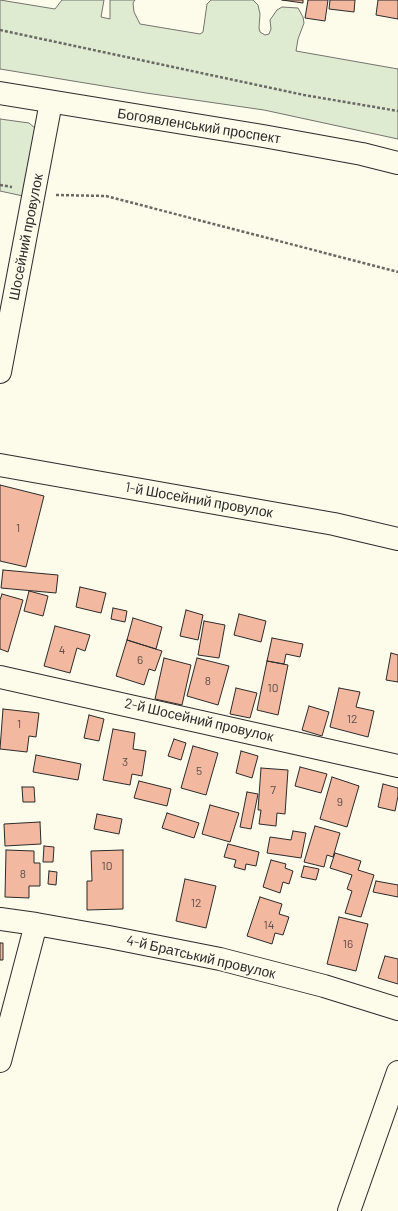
<!DOCTYPE html>
<meta charset="utf-8">
<style>
body{margin:0}
canvas{display:block;background:#fdfbea}
</style>
<canvas width="398" height="1211"></canvas>
<script>
const ctx = document.querySelector('canvas').getContext('2d');
ctx.lineJoin = 'round';
function fillPath(path, color) { ctx.fillStyle = color; ctx.fill(path, 'evenodd'); }
const toPath = rows => new Path2D(rows.map(r => 'M' + r).join(''));
function stroke(path, color, width, dash) { ctx.strokeStyle = color; ctx.lineWidth = width; ctx.lineCap = dash ? 'butt' : 'round'; ctx.setLineDash(dash || []); ctx.stroke(path); }
function write(font, color, halo, rows, align = 'center') {
  ctx.font = font + ' Barlow,sans-serif'; ctx.lineWidth = 3; ctx.setLineDash([]); ctx.textBaseline = 'middle'; ctx.strokeStyle = halo; ctx.fillStyle = color; for (const [text, x, y, turn = 0] of rows) {
    ctx.save(); ctx.translate(x, y); ctx.rotate((+turn || 0) * Math.PI / 180); ctx.textAlign = isNaN(turn) ? turn : align; if (halo) ctx.strokeText(text, 0, 0); ctx.fillText(text, 0, 0); ctx.restore();
  }
}
const green = toPath([
 [0,0,55,9,62,0,104,0,101,17,110,19,110,0,135,0,133,3,134,12,140,24,200,34,203,32,207,4,211,0,253,0,258,5,260,14,259,28,260,32,265,35,269,34,271,29,270,20,277,10,282,7,298,8,303,17,304,23,298,39,296,51,398,69,398,139,264,110,146,93,0,69,0,0],
 [0,119,29,123,35,128,23,196,0,191,0,119]
]);
fillPath(green, '#deebd1');
stroke(green, '#74746e', 1);
const building = toPath([
 [282,0,303,0,303,3,282,0],
 [308,0,328,0,325,21,305,18,308,0],
 [330,0,355,0,354,12,329,9,330,0],
 [378,0,398,0,398,19,376,15,378,0],
 [0,485,44,496,26,567,0,561,0,485],
 [3,570,58,575,56,593,1,588,3,570],
 [80,587,106,593,101,613,76,607,80,587],
 [29,591,48,596,43,616,24,611,29,591],
 [2,594,23,600,8,652,0,649,0,600,2,594],
 [113,608,127,611,125,622,111,619,113,608],
 [186,610,203,615,198,640,180,636,186,610],
 [239,614,266,621,261,642,234,635,239,614],
 [133,618,162,627,156,649,127,640,133,618],
 [204,621,225,625,219,658,198,655,204,621],
 [55,626,90,635,85,651,77,648,70,673,44,666,55,626],
 [272,638,303,644,300,657,286,654,284,664,267,661,272,638],
 [127,640,162,651,155,671,149,669,144,685,116,676,127,640],
 [391,653,398,655,398,682,386,680,391,653],
 [164,658,191,665,182,705,155,699,164,658],
 [197,658,229,666,218,705,187,696,197,658],
 [267,661,288,665,278,715,257,710,267,661],
 [236,688,257,693,250,718,230,714,236,688],
 [339,688,360,692,356,707,374,711,368,737,330,727,339,688],
 [309,706,329,712,322,736,302,730,309,706],
 [3,709,39,713,36,737,29,736,27,752,0,749,3,709],
 [89,715,104,719,99,741,84,738,89,715],
 [113,729,135,733,133,749,146,751,142,776,132,774,130,785,103,780,113,729],
 [174,739,186,743,181,760,168,756,174,739],
 [193,746,218,753,206,795,181,788,193,746],
 [241,751,258,756,252,778,236,773,241,751],
 [36,755,81,764,78,780,33,772,36,755],
 [300,767,327,774,321,793,295,786,300,767],
 [261,768,288,770,285,814,277,813,276,826,259,824,261,810,258,810,261,768],
 [332,777,359,786,347,827,320,819,332,777],
 [139,781,171,789,167,806,134,798,139,781],
 [383,784,398,788,398,796,395,811,378,807,383,784],
 [22,787,34,787,35,802,23,802,22,787],
 [247,792,258,794,251,829,240,827,247,792],
 [210,805,239,813,230,842,202,834,210,805],
 [167,813,199,823,194,838,162,828,167,813],
 [97,814,122,819,119,834,94,829,97,814],
 [40,822,41,844,5,846,4,824,40,822],
 [315,826,340,833,333,857,327,855,324,867,304,862,315,826],
 [293,831,306,833,301,858,267,853,270,837,291,840,293,831],
 [228,844,259,852,256,866,246,864,245,870,234,867,236,860,224,857,228,844],
 [44,846,54,847,53,862,43,862,44,846],
 [6,850,34,851,34,863,40,863,40,886,29,886,29,898,5,897,6,850],
 [123,850,123,909,87,910,87,881,92,881,91,851,123,850],
 [335,853,361,861,358,870,374,875,361,917,345,913,352,891,347,889,352,875,330,868,335,853],
 [271,860,286,864,285,868,293,871,289,884,283,882,280,893,263,887,271,860],
 [304,866,319,869,316,880,301,877,304,866],
 [49,871,57,872,56,885,48,884,49,871],
 [185,879,216,886,206,928,176,921,185,879],
 [376,881,398,885,398,897,373,892,376,881],
 [260,897,282,904,279,914,289,917,283,935,275,933,272,944,247,936,260,897],
 [339,917,368,924,356,971,327,964,339,917],
 [0,943,3,943,3,960,0,960,0,943],
 [385,956,398,959,398,984,378,978,385,956]
]);
fillPath(building, '#f2b8a0');
stroke(building, '#2b2b2b', 1);
const minor = toPath([
 [0,372,51,102],
 [0,465,334,524,398,539],
 [0,677,398,766],
 [0,919,36,924,109,937,220,959,324,986,398,1009],
 [0,1061,36,924],
 [349,1211,398,1072]
]);
const major = toPath([
 [0,93,263,136,362,154,398,163]
]);
stroke(minor, '#2b2b2b', 24);
stroke(major, '#2b2b2b', 24);
stroke(toPath([
 [0,30,304,95,398,111],
 [0,185,12,187],
 [56,195,106,196,398,272]
]), '#6a6964', 2.5, [3, 2]);
stroke(minor, '#fdfbea', 22);
stroke(major, '#fdfbea', 22);
write('12px', '#5d4e48', null, [
 ["1",18,528],
 ["4",62,650],
 ["6",140,660],
 ["8",208,681],
 ["10",273,688],
 ["12",352,719],
 ["1",19,724],
 ["3",125,762],
 ["5",199,771],
 ["7",273,790],
 ["9",340,802],
 ["10",107,866],
 ["8",23,874],
 ["12",196,903],
 ["14",269,925],
 ["16",348,944]
]);
write('14px', '#2b2b2b', '#fdfbea', [
 ["Богоявленський проспект",199,126,9],
 ["Шосейний провулок",26,237,-79],
 ["1-й Шосейний провулок",199,500,10],
 ["2-й Шосейний провулок",199,720,13],
 ["4-й Братський провулок",201,957,13]
]);
</script>
